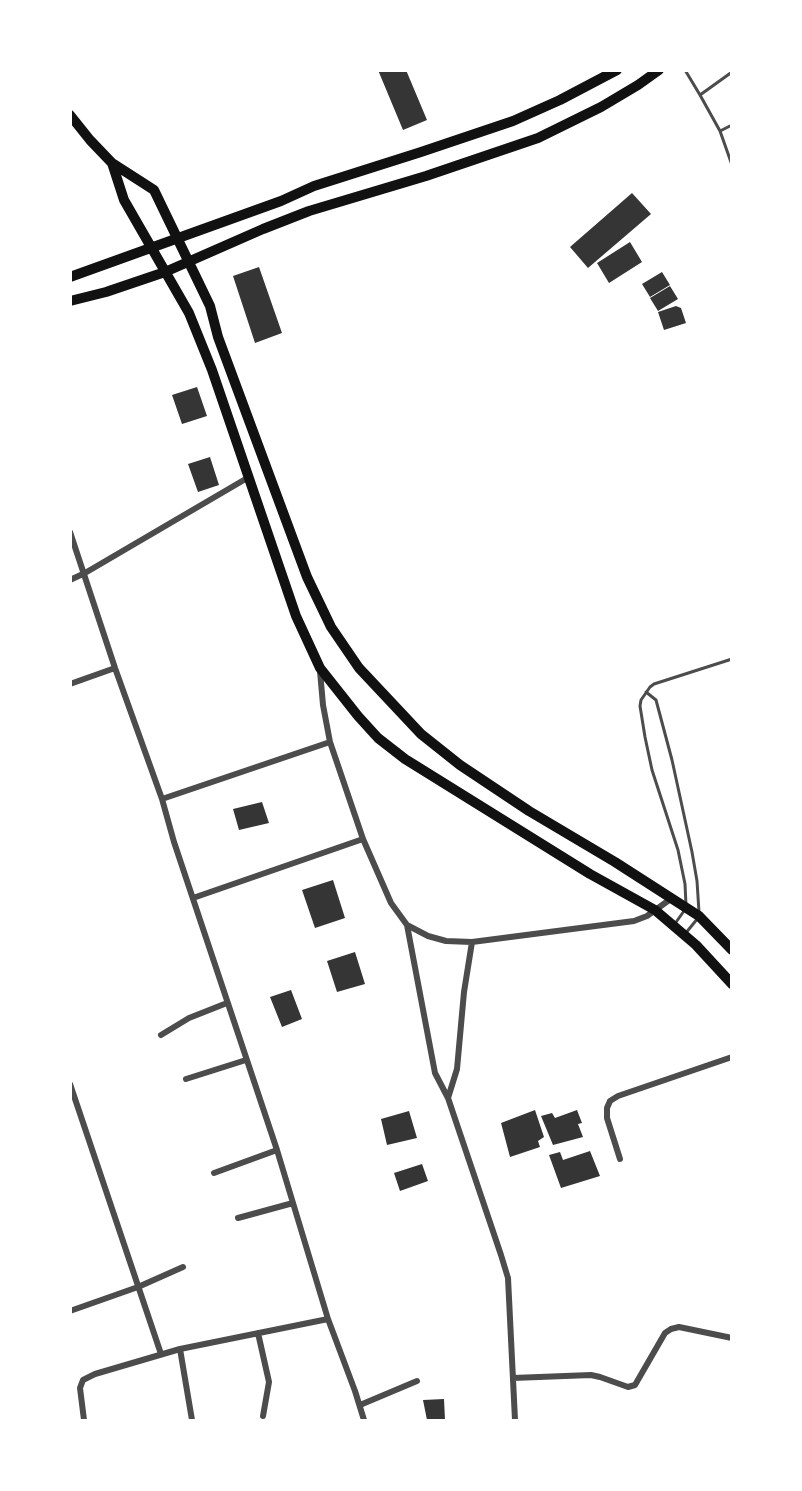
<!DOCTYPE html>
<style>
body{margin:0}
#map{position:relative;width:802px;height:1491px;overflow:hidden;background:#fff;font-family:Bitter,serif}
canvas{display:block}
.frame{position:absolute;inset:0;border:72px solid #fff;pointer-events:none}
</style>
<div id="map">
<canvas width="802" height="1491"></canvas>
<div class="frame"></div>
</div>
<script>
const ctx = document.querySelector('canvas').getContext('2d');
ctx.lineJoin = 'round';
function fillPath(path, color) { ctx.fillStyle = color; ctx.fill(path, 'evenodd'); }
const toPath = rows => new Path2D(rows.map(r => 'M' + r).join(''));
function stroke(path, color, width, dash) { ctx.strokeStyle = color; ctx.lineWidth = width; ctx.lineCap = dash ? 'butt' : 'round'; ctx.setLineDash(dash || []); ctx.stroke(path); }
fillPath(toPath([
 [378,70,406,70,427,120,403,130],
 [632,193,651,214,588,268,570,247],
 [630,242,642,262,609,283,597,263],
 [259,267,282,333,255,343,233,276],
 [662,272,670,285,650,297,642,284],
 [670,286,678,299,658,311,650,298],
 [676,306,681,308,686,323,664,330,658,312],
 [197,387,207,416,182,424,172,395],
 [210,457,219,485,198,492,188,464],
 [262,802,269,823,239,830,233,809],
 [333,880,345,918,315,928,302,890],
 [355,952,365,984,337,992,327,961],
 [291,990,302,1019,282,1027,270,997],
 [535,1110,544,1137,538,1141,540,1147,510,1157,501,1123],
 [577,1110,582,1123,578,1124,583,1137,553,1145,541,1116,552,1113,555,1118],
 [409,1111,417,1138,387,1145,381,1119],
 [590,1151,600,1176,561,1188,549,1155,560,1152,563,1160],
 [422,1164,428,1181,400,1191,394,1173],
 [444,1399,445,1420,427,1420,423,1400]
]), '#353535');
stroke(toPath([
 [685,70,700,95,732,72],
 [700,95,720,131,732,165],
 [720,131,732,125],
 [646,692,656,700,672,760,692,852,697,881,699,912],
 [686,905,685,884,678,850,652,770,645,737,640,706,641,700,650,687,654,684,732,659],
 [674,925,684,911],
 [685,934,698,918]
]), '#4c4c4c', 3);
stroke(toPath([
 [70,532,115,668,162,799,174,842,277,1150,328,1319,355,1391,364,1420],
 [70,580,85,573,249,477],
 [320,671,323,705,330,742,363,839,391,903,407,925,435,1073,448,1098,501,1255,508,1278,515,1420],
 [70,684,115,668],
 [162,799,330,742],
 [193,898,363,839],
 [407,925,428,936,446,941,472,942,634,921,647,916,672,898],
 [161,1035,189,1018,227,1003],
 [186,1079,246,1060],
 [70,1084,161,1354],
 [448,1098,457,1069,464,992,472,942],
 [620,1159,607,1118,607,1108,610,1101,618,1096,732,1057],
 [214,1173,277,1150],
 [238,1218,293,1203],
 [70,1311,138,1287,183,1267],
 [258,1333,269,1382,263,1416],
 [180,1349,192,1420],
 [513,1378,591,1375,600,1377,628,1387,635,1385,665,1333,671,1329,679,1327,732,1338],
 [360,1405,417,1381],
 [84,1420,80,1388,83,1380,95,1374,180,1349,328,1319]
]), '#4c4c4c', 6);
stroke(toPath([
 [70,115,90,140,112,163,154,190,210,306,218,337,307,577,331,627,359,668,421,734,460,765,529,811,615,862,699,916,732,950],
 [112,163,124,200,189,313,212,370,296,616,320,668,358,716,378,738,405,759,590,874,655,910,696,945,732,984],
 [70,277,281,201,314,186,421,152,513,121,560,100,617,70],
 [70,301,106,292,165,272,263,229,309,211,426,176,538,138,601,107,638,85,659,70]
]), '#111', 10);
</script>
